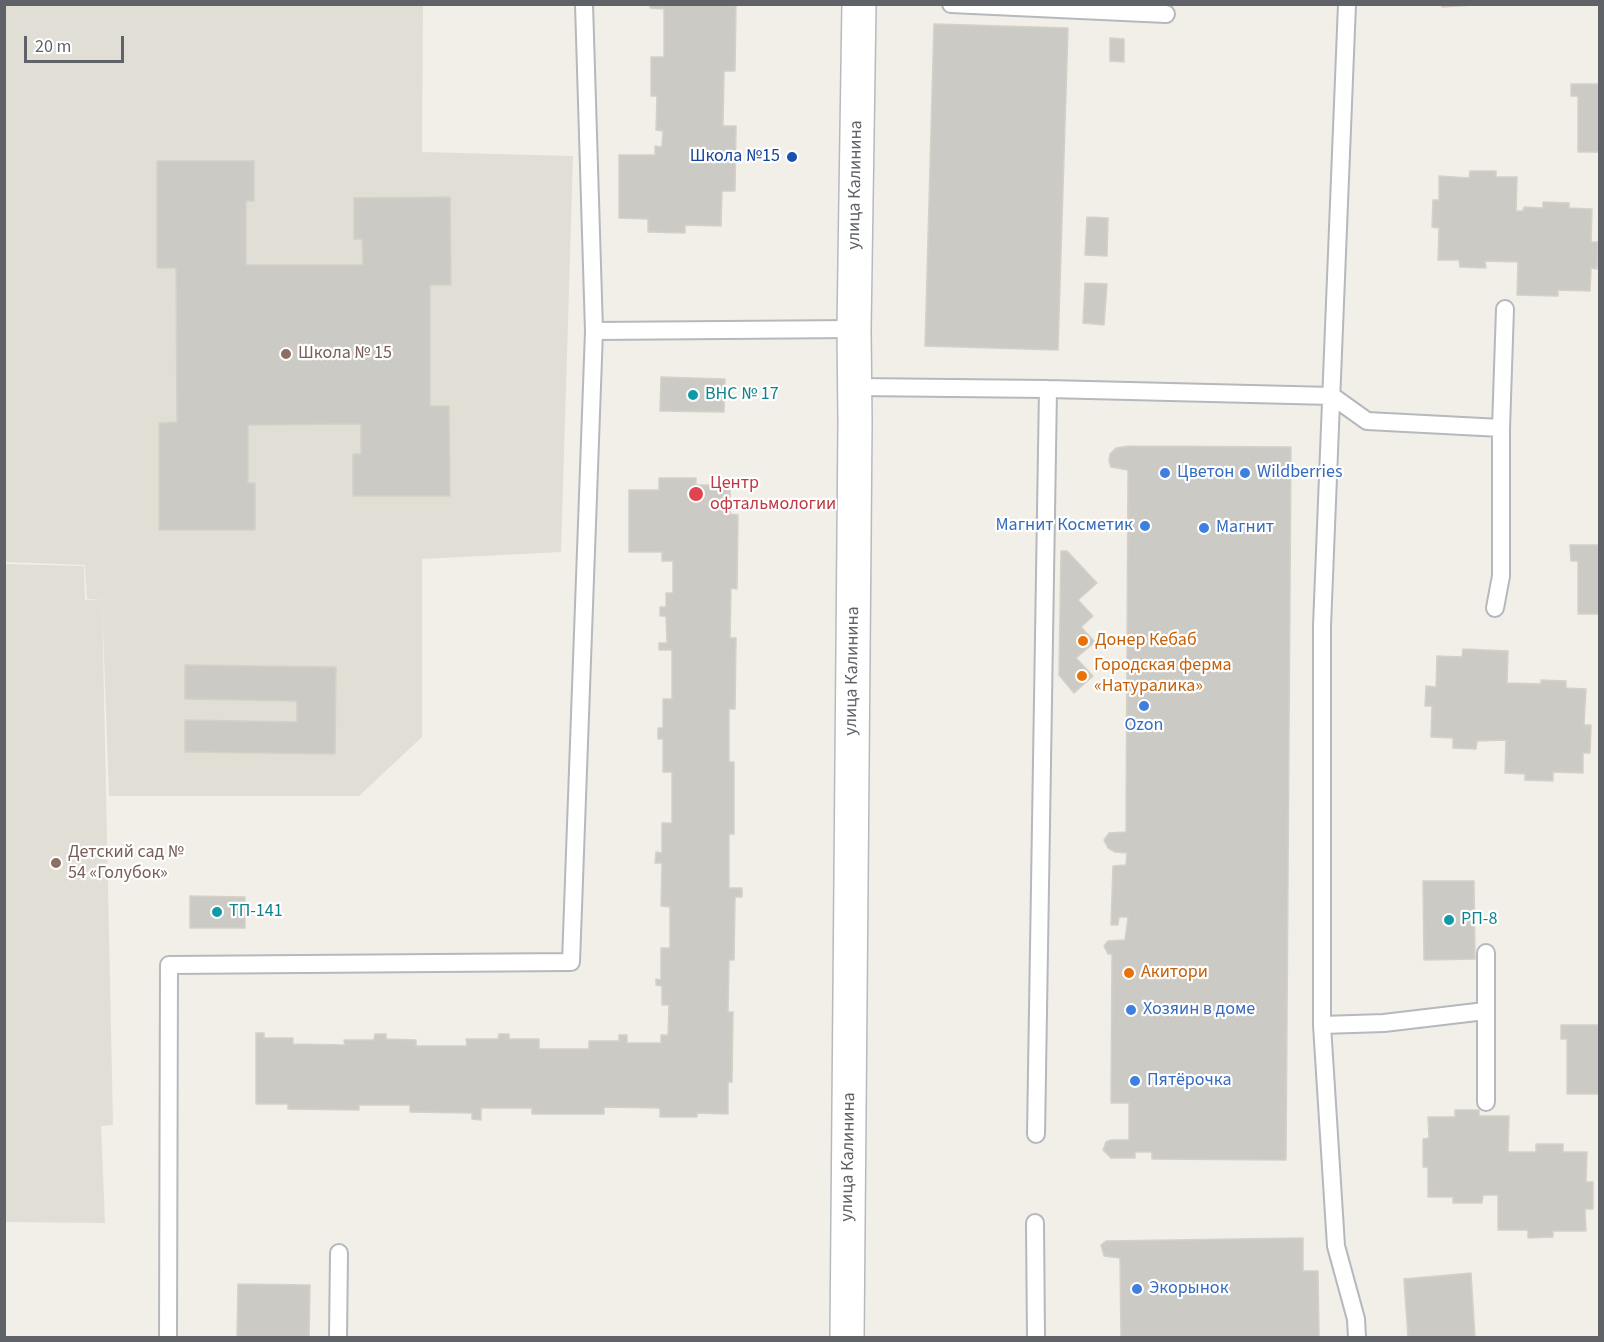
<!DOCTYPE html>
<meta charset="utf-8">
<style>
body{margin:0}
#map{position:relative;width:1604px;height:1342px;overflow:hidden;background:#f1efe8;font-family:"Source Sans 3",sans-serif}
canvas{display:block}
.frame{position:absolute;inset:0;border:6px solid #5f6368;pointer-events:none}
.scale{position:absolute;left:24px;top:36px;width:100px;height:27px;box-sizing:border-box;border:3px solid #5f6368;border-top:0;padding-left:8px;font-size:18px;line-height:21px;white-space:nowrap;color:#5f6368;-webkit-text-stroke:4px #fff;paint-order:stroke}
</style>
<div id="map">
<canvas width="1604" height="1342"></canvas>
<div class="frame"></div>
<div class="scale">20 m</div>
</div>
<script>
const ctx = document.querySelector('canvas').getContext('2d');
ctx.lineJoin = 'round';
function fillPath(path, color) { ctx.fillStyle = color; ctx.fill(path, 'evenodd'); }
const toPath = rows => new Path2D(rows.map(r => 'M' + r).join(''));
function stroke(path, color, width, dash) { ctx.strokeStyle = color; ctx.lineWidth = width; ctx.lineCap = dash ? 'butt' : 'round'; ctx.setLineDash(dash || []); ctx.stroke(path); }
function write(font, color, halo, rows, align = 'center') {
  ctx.font = font + ' "Source Sans 3",sans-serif'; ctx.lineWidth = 4.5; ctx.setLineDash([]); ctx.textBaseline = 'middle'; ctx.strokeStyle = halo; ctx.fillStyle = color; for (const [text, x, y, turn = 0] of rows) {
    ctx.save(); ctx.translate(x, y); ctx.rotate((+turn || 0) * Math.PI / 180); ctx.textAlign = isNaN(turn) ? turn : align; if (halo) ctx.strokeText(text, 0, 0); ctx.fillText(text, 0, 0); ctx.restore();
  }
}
fillPath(toPath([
 [5,5,423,5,422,152,573,156,561,552,422,559,422,737,359,796,109,796,102,601,113,1125,101,1126,105,1223,5,1222,5,564,84,566,85,600,103,599,87,599,85,565,5,562]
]), '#e1ded6');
const building = toPath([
 [650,4,736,4,735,71,724,71,723,126,736,126,735,191,722,191,721,226,685,225,685,233,648,232,648,219,619,218,619,155,655,155,655,146,662,147,663,131,656,130,657,96,651,96,651,57,664,57,664,9,650,8,650,4],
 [1442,4,1473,4,1473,5,1442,7,1442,4],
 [934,24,1068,28,1058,350,925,346,934,24],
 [1110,38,1124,39,1124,62,1110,61,1110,38],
 [1571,84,1600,84,1600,152,1578,152,1578,96,1571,96,1571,84],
 [157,161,254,161,254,201,246,201,246,265,363,265,362,239,354,239,354,198,450,197,451,285,430,285,430,406,449,406,450,496,353,496,353,454,361,454,361,424,248,425,248,483,255,483,255,530,159,530,159,423,177,422,176,268,157,268,157,161],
 [1470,171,1496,171,1496,177,1517,177,1516,211,1523,211,1524,207,1543,208,1543,202,1569,203,1569,208,1592,209,1591,242,1598,242,1597,269,1591,268,1590,291,1558,290,1558,296,1517,295,1518,262,1485,261,1486,268,1460,267,1459,260,1438,260,1439,228,1432,227,1433,200,1439,200,1439,176,1469,178,1470,171],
 [1087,217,1108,218,1107,256,1085,255,1087,217],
 [1085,283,1107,284,1104,325,1083,323,1085,283],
 [661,377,725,379,724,412,660,411,661,377],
 [1129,446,1291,447,1286,1160,1152,1159,1152,1152,1135,1152,1135,1158,1111,1158,1103,1150,1106,1142,1111,1140,1129,1140,1129,1103,1111,1103,1112,954,1108,954,1104,946,1108,941,1125,940,1128,917,1119,917,1118,925,1111,925,1113,866,1126,865,1127,853,1115,852,1108,848,1104,840,1109,833,1126,832,1128,470,1111,467,1109,461,1110,454,1116,448,1129,446],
 [659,478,696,478,696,485,730,485,730,514,738,515,737,589,731,588,730,638,736,638,735,709,729,709,729,762,734,762,734,834,729,834,729,888,742,888,742,897,735,897,734,960,729,960,728,1012,733,1012,732,1082,728,1082,728,1114,697,1113,697,1117,660,1117,660,1108,604,1107,604,1114,532,1114,532,1108,481,1108,481,1120,472,1119,472,1113,410,1112,410,1105,359,1105,359,1110,288,1109,288,1104,256,1104,256,1033,264,1033,264,1038,293,1038,293,1044,345,1045,344,1040,374,1040,375,1034,386,1034,386,1039,416,1040,416,1046,467,1046,466,1039,498,1039,499,1034,509,1034,509,1039,539,1039,539,1049,589,1049,589,1041,619,1041,619,1035,627,1035,627,1043,661,1043,661,1035,668,1035,669,1005,662,1005,662,986,656,985,656,979,661,980,661,948,670,948,670,907,661,906,662,863,655,863,656,852,662,853,662,823,672,823,672,772,663,772,663,739,658,739,658,728,663,728,663,699,672,699,672,650,659,650,659,643,667,643,666,616,660,616,660,607,666,607,666,593,673,593,673,561,662,561,662,552,629,552,629,490,659,490,659,478],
 [1570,545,1600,545,1600,614,1578,614,1578,561,1571,561,1570,545],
 [1061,551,1067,551,1097,583,1078,600,1093,616,1081,627,1095,642,1076,658,1093,676,1074,693,1059,675,1061,551],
 [1463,649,1508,651,1507,683,1541,684,1541,680,1566,681,1566,688,1586,689,1584,725,1591,725,1590,753,1583,753,1583,773,1553,772,1553,781,1525,780,1525,774,1505,773,1506,740,1477,741,1476,749,1453,748,1453,738,1431,737,1432,706,1425,706,1426,686,1436,687,1437,656,1462,657,1463,649],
 [185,665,336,667,335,754,185,752,185,720,297,722,297,701,185,699,185,665],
 [1423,881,1474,881,1475,959,1424,960,1423,881],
 [190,896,245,897,245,928,190,928,190,896],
 [1561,1025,1600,1025,1600,1094,1567,1094,1567,1039,1561,1039,1561,1025],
 [1455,1110,1479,1110,1479,1116,1509,1116,1508,1152,1536,1152,1536,1144,1563,1144,1563,1152,1587,1152,1586,1182,1593,1182,1593,1209,1585,1209,1586,1231,1553,1231,1553,1237,1528,1238,1528,1230,1498,1230,1498,1195,1483,1195,1482,1203,1453,1203,1453,1197,1428,1197,1428,1167,1423,1167,1423,1139,1429,1138,1428,1117,1455,1117,1455,1110],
 [1303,1238,1303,1271,1318,1271,1319,1338,1121,1338,1120,1258,1104,1256,1101,1245,1106,1241,1303,1238],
 [1471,1273,1475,1338,1408,1338,1404,1279,1471,1273],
 [238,1284,310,1285,309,1338,237,1337,238,1284]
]);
fillPath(building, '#cccac5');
stroke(building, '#d6d1c6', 1.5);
const lane = toPath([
 [951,4,1166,14],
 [1347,4,1322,626,1322,1025,1336,1246,1356,1319,1357,1338],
 [594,331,854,329],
 [856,387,1048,389,1332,396,1367,421,1501,428],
 [1495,608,1501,576,1501,428,1505,309],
 [1486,953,1486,1102],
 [1322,1025,1384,1023,1485,1011],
 [1036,1134,1048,389],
 [1035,1223,1036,1338],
 [168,1338,169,965,571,962,594,331,584,4],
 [338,1338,339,1253]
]);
const secondary = toPath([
 [847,1338,855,422,854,329,859,4]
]);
stroke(lane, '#b5b8bc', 20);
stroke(secondary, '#b6babf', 36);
stroke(lane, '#fff', 16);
stroke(secondary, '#fff', 33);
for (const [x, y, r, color] of [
 [792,157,6,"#1a4fb4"],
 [286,354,6,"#8d6e63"],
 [693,395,6,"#0f9aa8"],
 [1165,473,6,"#3f7fe0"],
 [1245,473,6,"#3f7fe0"],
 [696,494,8,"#e0444e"],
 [1145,526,6,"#3f7fe0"],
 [1204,528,6,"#3f7fe0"],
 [1083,641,6,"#e8710a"],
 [1082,676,6,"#e8710a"],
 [1144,706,6,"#3f7fe0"],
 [56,863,6,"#8d6e63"],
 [217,912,6,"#0f9aa8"],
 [1449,920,6,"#0f9aa8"],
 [1129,973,6,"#e8710a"],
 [1131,1010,6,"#3f7fe0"],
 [1135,1081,6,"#3f7fe0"],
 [1137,1289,6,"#3f7fe0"]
]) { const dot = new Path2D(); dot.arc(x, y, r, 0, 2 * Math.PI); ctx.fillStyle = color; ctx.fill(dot); stroke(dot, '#fff', 2); }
write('18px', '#164399', '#fff', [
 ["Школа №15",780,157]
], 'right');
write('18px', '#5f6368', '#fff', [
 ["улица Калинина",856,185,-89],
 ["улица Калинина",853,671,-89],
 ["улица Калинина",849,1157,-89]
]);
write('18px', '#785e54', '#fff', [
 ["Школа № 15",298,354],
 ["Детский сад №",68,853],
 ["54 «Голубок»",68,874]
], 'left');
write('18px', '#0d838f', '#fff', [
 ["ВНС № 17",705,395],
 ["ТП-141",229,912],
 ["РП-8",1461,920]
], 'left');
write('18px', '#366cbe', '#fff', [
 ["Цветон",1177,473],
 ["Wildberries",1257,473],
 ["Магнит Косметик",1133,526,"right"],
 ["Магнит",1216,528],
 ["Ozon",1144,726,"center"],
 ["Хозяин в доме",1143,1010],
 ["Пятёрочка",1147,1081],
 ["Экорынок",1149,1289]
], 'left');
write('18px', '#be3a42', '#fff', [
 ["Центр",710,484],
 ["офтальмологии",710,505]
], 'left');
write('18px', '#c56008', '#fff', [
 ["Донер Кебаб",1095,641],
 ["Городская ферма",1094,666],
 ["«Натуралика»",1094,687],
 ["Акитори",1141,973]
], 'left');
</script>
